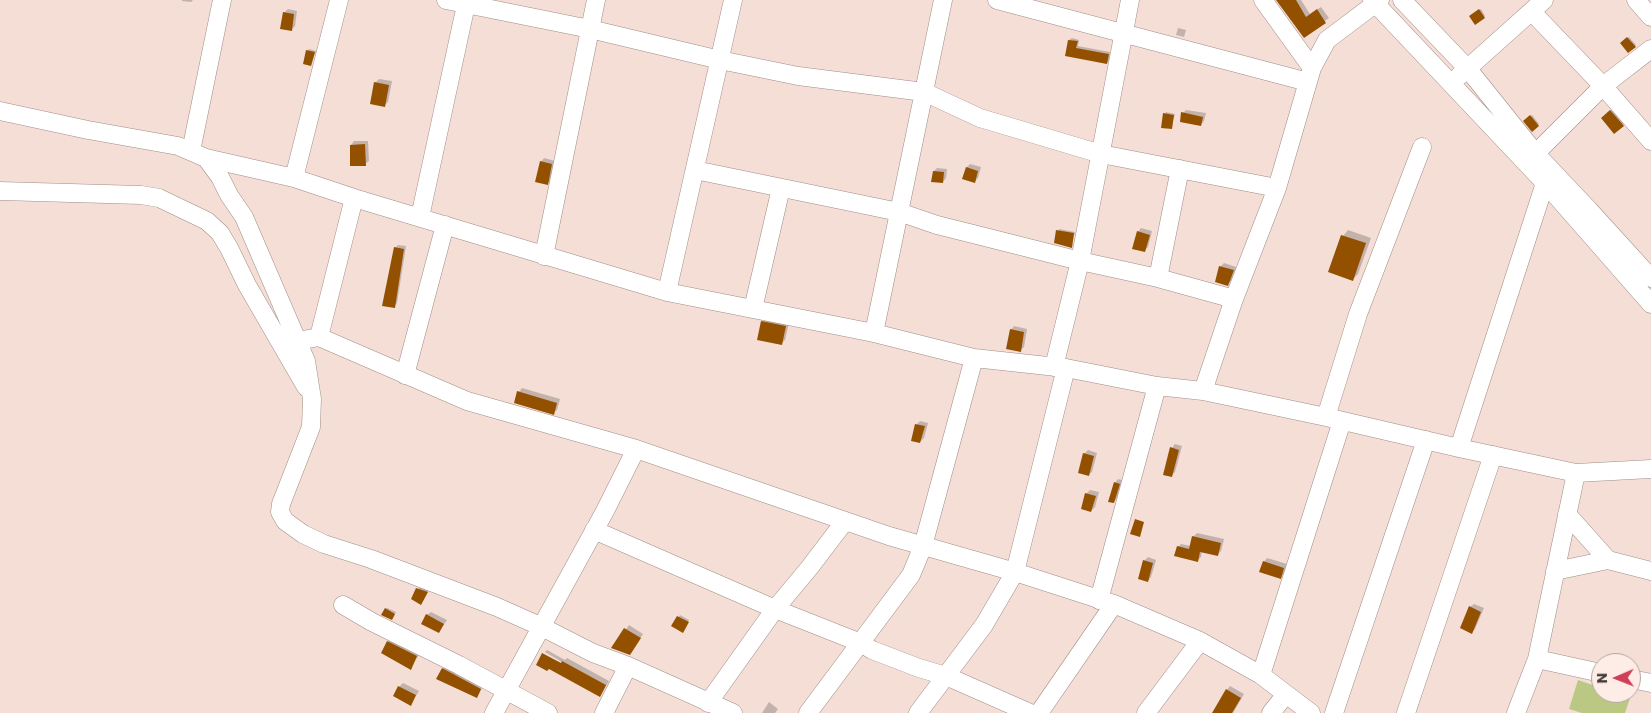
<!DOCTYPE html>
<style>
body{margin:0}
#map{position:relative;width:1651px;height:713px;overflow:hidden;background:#f4ded6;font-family:Poppins,sans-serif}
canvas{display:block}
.north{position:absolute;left:1591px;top:653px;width:50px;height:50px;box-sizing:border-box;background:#feece6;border:1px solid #b3a5a0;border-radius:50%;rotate:269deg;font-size:14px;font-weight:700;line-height:20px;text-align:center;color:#433b38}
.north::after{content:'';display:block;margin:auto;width:18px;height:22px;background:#d03f58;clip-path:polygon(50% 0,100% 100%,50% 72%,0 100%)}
</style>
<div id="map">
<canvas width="1651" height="713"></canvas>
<div class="north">N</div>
</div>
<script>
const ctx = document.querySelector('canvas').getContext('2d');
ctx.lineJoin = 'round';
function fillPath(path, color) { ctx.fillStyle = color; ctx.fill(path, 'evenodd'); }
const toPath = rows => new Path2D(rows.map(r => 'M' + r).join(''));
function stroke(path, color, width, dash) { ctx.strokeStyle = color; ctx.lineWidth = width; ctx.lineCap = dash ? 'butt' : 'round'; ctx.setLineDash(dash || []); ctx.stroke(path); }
fillPath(toPath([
 [1578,680,1601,688,1601,693,1617,693,1630,698,1625,713,1582,713,1569,709]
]), '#bbc883');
fillPath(toPath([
 [182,0,193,0,191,2,182,1],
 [1280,0,1301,0,1310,14,1321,7,1329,18,1304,36],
 [288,9,297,11,295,26,291,30,284,13],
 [1481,9,1485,16,1484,17,1472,15],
 [1178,28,1186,30,1184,37,1176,35],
 [1629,37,1636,45,1628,52,1622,43],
 [1072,38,1079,40,1078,46,1110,52,1109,61,1106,63,1066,55,1069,40],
 [309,49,316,51,311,65,307,51],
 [379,79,392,81,388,102,384,106,375,83],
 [1614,108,1626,121,1623,125,1606,114],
 [1186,110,1206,113,1204,121,1201,125,1183,113],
 [1166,112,1175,114,1171,128,1165,114],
 [1532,115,1539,124,1532,130,1525,121],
 [354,141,368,141,369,161,365,164,351,145],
 [544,158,555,161,551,180,547,184,541,162],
 [970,164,981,167,978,178,974,182,963,178,967,167],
 [937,168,947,169,946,178,943,182,934,171],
 [1141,228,1152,231,1148,247,1144,251,1138,232],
 [1059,229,1075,232,1071,247,1055,242],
 [1348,230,1371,238,1358,274,1353,279,1343,236],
 [398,245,406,246,397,303,394,306,395,248],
 [1224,263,1236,267,1231,281,1227,284,1220,267],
 [766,318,789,323,785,340,782,343,762,322],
 [1014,326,1027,329,1024,347,1020,350,1011,330],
 [522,388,560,399,557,410,553,413,519,392],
 [920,421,928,423,924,438,920,442,912,440,917,424],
 [1175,444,1182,446,1175,472,1171,476,1172,448],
 [1088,450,1097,453,1092,472,1088,475,1084,454],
 [1118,479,1122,480,1117,498,1114,502,1115,483],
 [1090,490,1099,492,1095,507,1091,511,1082,508,1087,493],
 [1197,533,1224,539,1221,551,1217,555,1202,551,1201,557,1197,561,1178,547,1181,544,1191,546,1194,536],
 [1148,557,1156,560,1151,577,1148,581,1144,561],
 [1267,558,1287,564,1284,574,1280,577,1264,562],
 [421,585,430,588,421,603,412,599],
 [1474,604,1484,608,1475,629,1472,632,1470,607],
 [387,608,396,612,393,617,386,609],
 [431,612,447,620,439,632,427,615],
 [680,615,689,620,684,630,673,626],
 [629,625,643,634,633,650,613,648],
 [392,638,420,653,411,668,388,642],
 [547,650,565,660,567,658,609,681,603,692,600,696,549,668,537,665,567,665,545,652],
 [445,666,483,686,479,694,477,697,443,669],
 [403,683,419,691,411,704,399,687],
 [1230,686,1244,694,1233,713,1215,713,1227,690],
 [769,702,778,709,775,713,762,713]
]), '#0003');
fillPath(toPath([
 [1276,0,1296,0,1306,17,1317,9,1326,23,1304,38],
 [1479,9,1485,18,1475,25,1469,16],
 [283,12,294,14,292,31,280,29],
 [1627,37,1636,47,1628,53,1620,43],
 [1068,40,1078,41,1076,48,1109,54,1107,64,1065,56],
 [306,50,315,52,311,66,303,64],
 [374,82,389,85,385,107,370,104],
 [1610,110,1624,126,1614,134,1601,118],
 [1181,112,1203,117,1201,126,1180,122],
 [1163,113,1174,115,1172,129,1161,128],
 [1530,115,1539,126,1532,132,1523,121],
 [365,144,366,166,350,166,350,145],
 [540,161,552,164,548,185,535,182],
 [966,167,978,171,975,183,962,179],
 [933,171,944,172,943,183,931,182],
 [1056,230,1074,233,1072,248,1054,243],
 [1137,231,1150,235,1145,252,1132,249],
 [1341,235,1366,243,1353,281,1328,272],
 [394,247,404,249,395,308,382,306],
 [1219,266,1234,270,1228,286,1215,282],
 [761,321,786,326,782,345,757,340],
 [1010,329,1024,332,1021,352,1006,349],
 [517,391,557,403,554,415,514,403],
 [915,424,925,426,920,443,911,441],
 [1170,447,1179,450,1172,477,1163,475],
 [1083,453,1094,456,1089,476,1078,473],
 [1114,482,1120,484,1114,503,1108,502],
 [1085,493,1096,496,1091,512,1081,509],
 [1135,519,1144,522,1140,537,1130,534],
 [1192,536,1221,543,1218,556,1200,552,1198,562,1174,556,1177,546,1189,549],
 [1143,560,1153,563,1148,582,1138,579],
 [1263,561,1284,568,1281,579,1259,572],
 [416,588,428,592,421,605,411,599],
 [1469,606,1481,612,1472,634,1460,628],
 [385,608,395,614,392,620,381,615],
 [426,614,444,624,439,633,421,624],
 [677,616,689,622,683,633,671,626],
 [624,628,641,638,630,655,611,648],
 [387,641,417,656,411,670,381,653],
 [542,653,561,663,562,661,606,685,600,697,549,669,547,671,536,665],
 [442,668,481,689,477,698,436,679],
 [398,686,416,695,411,706,393,696],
 [1226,689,1241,698,1232,713,1212,713]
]), '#935100');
const minor = toPath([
 [446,0,590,29,720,60,798,76,924,92,980,118,1101,154,1277,188],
 [997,0,1308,82],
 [1263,0,1312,68],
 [1372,0,1545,183,1651,304],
 [1402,0,1468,69,1536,154,1589,210],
 [1636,0,1651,17],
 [1532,12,1603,86,1651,141],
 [1459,76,1544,0],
 [0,111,88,130,178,146,206,158,220,177,229,195,244,217,306,361,312,399,311,427,281,504,280,512,285,521,303,534,324,544,371,559,497,607,542,627,593,653,628,666,733,713],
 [191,151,222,0],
 [206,158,294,178,354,198,667,292,874,333,974,358,1066,368,1157,386,1203,391,1326,417,1459,448,1576,473,1651,469],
 [1528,161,1603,86,1651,49],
 [695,170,899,212,937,225,973,234,1080,261,1158,278,1234,299],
 [294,178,339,0],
 [0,191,141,195,159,198,207,221,220,233,229,248,247,285,306,387],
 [1578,215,1589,210,1651,278],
 [420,217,467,0],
 [544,256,596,0],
 [1158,278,1180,169],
 [667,292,733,0],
 [753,309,781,188],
 [874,333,943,0],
 [319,337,354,198],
 [297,341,319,337,467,401,636,449,889,536,1015,572,1114,604,1200,641,1261,675,1311,713],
 [1054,367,1080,261,1130,0],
 [405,375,445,225],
 [1203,391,1234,299,1277,188,1312,68,1327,40,1380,0],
 [1326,417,1358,314,1422,147],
 [1459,448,1545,183],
 [1567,514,1608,560],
 [594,530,775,609,861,643,872,650,919,668,946,676,1030,713],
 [1555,571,1608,560,1651,571],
 [1099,600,1157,386],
 [343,605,372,622,459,665,548,713],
 [1537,659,1601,673],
 [1261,675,1342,421],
 [1631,679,1651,683],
 [708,703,775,609,810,567,845,521],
 [494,713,605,511,636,449],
 [604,713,628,666],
 [808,713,911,575,923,546,974,358],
 [918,713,984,625,1015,572,1066,368],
 [1039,713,1114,604],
 [1146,713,1200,641],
 [1271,713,1286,694],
 [1334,713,1426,440],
 [1406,713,1493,455],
 [1516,713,1537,659,1576,473]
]);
stroke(minor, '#a18d86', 19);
stroke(minor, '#fff', 18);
</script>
